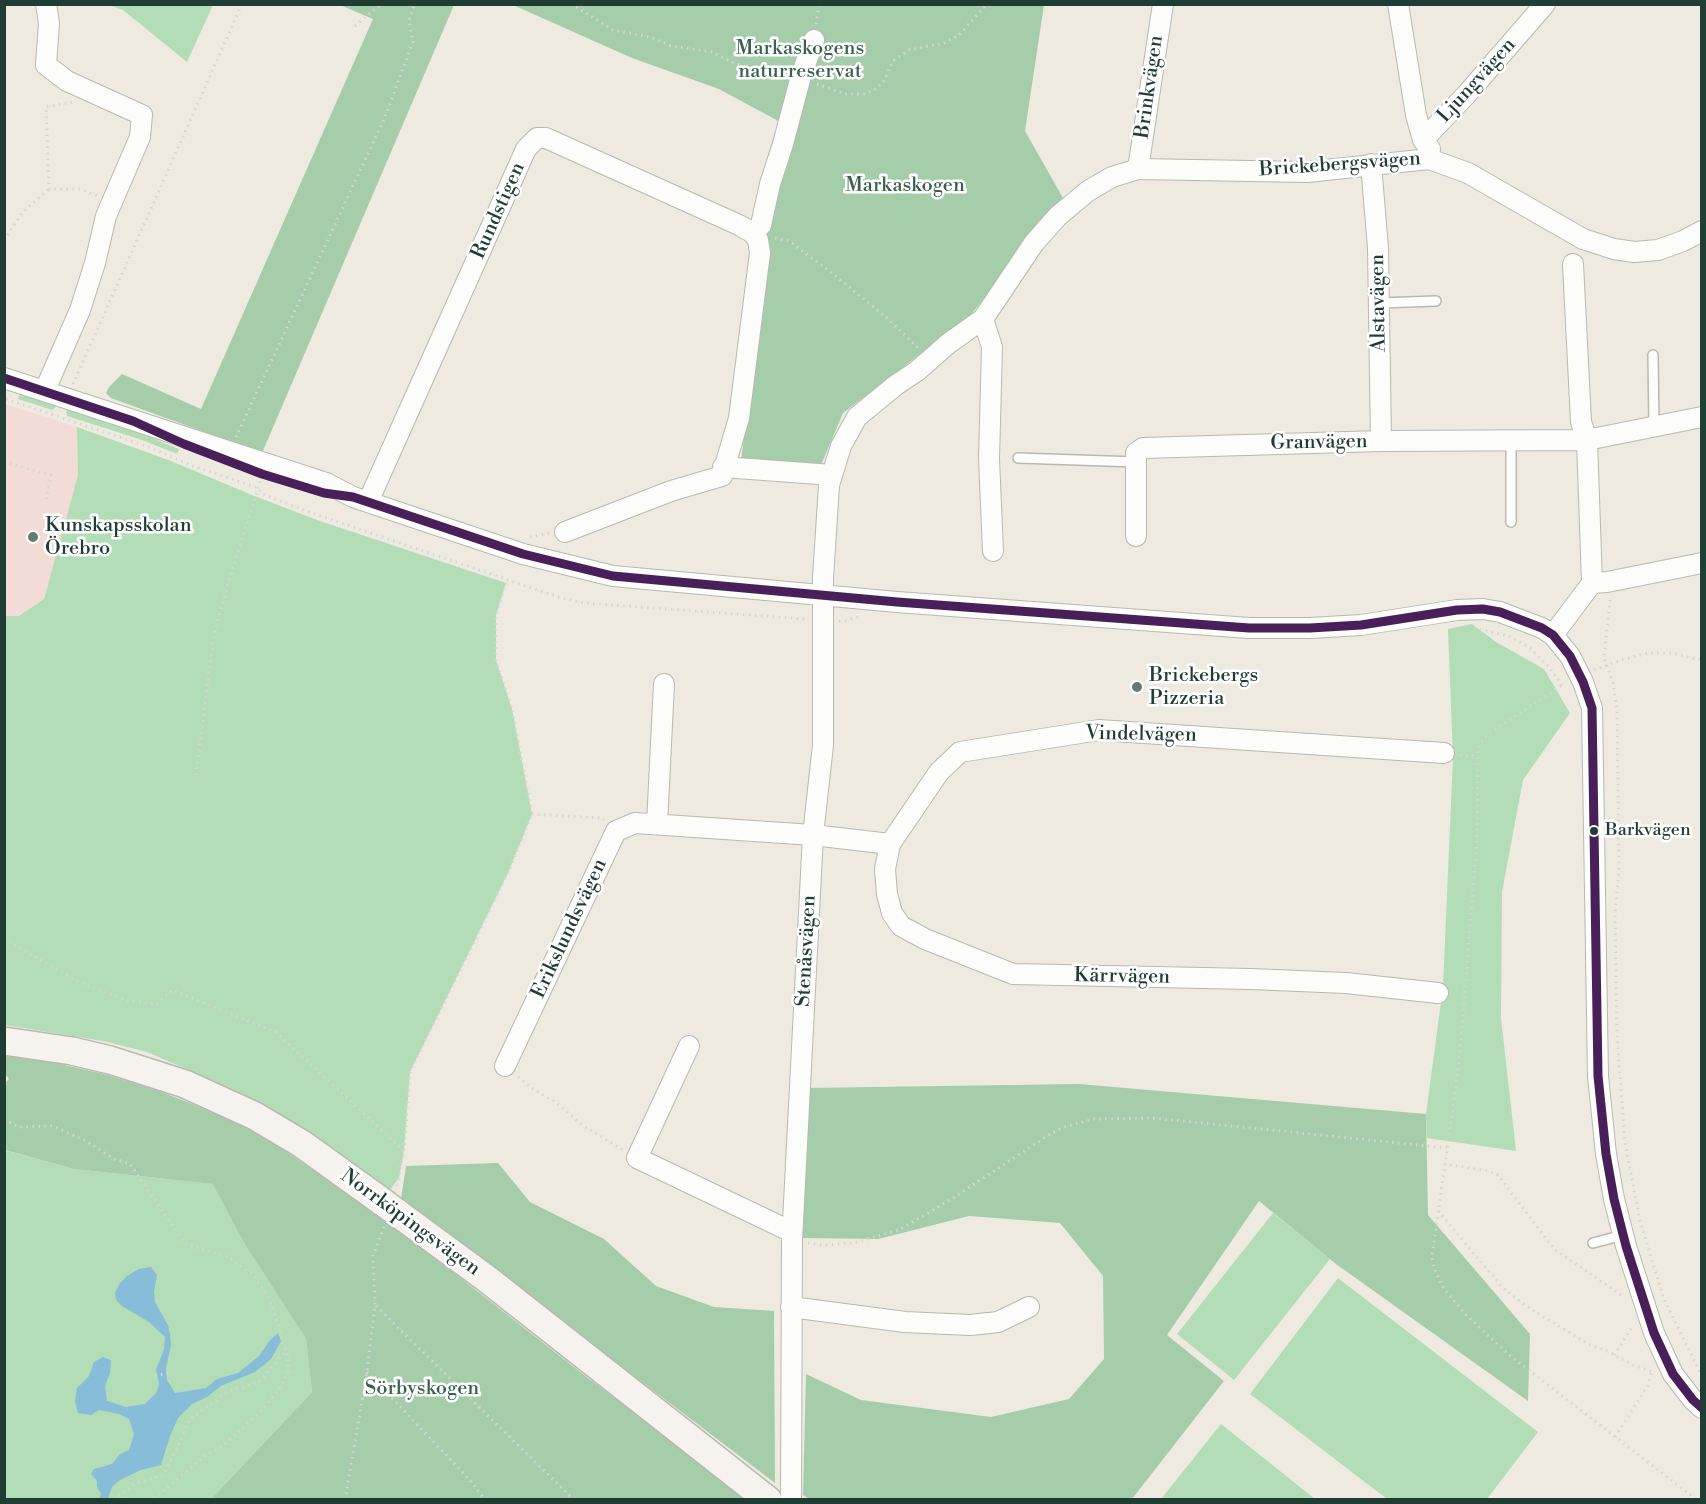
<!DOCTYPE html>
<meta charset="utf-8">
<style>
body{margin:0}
#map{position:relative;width:1706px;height:1504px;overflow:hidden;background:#eeeae0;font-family:"Libre Bodoni",serif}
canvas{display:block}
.frame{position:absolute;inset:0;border:6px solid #1f3d34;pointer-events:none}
</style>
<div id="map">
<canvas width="1706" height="1504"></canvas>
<div class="frame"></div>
</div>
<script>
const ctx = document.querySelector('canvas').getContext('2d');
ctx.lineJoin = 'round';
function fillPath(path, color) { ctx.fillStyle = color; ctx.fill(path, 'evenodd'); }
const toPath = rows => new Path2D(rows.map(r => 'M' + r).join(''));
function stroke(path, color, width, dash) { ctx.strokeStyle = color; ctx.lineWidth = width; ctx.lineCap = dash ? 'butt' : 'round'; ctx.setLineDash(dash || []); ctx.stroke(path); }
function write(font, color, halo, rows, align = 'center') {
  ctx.font = font + ' "Libre Bodoni",serif'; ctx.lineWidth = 5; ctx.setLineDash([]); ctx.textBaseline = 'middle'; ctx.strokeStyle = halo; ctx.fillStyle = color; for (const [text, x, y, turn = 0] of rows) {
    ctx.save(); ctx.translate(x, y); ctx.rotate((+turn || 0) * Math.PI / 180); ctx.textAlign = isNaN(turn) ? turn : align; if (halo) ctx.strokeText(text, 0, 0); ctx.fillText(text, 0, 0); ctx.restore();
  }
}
fillPath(toPath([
 [5,404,77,427,78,475,44,599,19,617,5,616]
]), '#f3dcd5');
fillPath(toPath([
 [109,5,213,4,213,5,187,62,123,10],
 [20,393,54,404,56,405,55,408,52,410,18,399],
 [66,408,142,434,179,449,177,454,142,440,67,416],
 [77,427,171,461,252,495,317,520,506,583,496,615,496,660,512,709,532,814,508,873,410,1072,404,1151,399,1178,389,1191,230,1088,147,1052,103,1041,5,1025,5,616,19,616,44,599,78,475],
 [1472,624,1496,642,1544,669,1570,713,1523,780,1502,892,1501,1018,1516,1151,1427,1138,1426,1114,1443,987,1453,757,1448,629],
 [4,1150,74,1169,214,1184,244,1243,306,1339,312,1392,211,1499,5,1499],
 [1273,1213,1330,1259,1234,1380,1177,1334],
 [1338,1278,1538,1432,1487,1499,1387,1499,1250,1394],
 [1221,1424,1315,1499,1161,1499]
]), '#b3ddb6');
fillPath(toPath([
 [340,5,454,5,262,453,111,398,106,393,109,387,122,374,201,409,373,19],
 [513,5,1044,5,1025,131,1063,198,970,316,843,413,821,465,741,463,780,122,719,89,632,58],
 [5,1056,42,1060,104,1074,159,1091,230,1119,269,1140,366,1206,425,1250,584,1375,748,1499,211,1499,312,1392,306,1339,244,1243,213,1184,74,1169,5,1150,5,1083,9,1079,5,1074],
 [1079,1084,1426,1114,1428,1215,1530,1334,1528,1401,1336,1264,1259,1201,1167,1335,1224,1381,1132,1499,809,1499,803,1495,806,1374,861,1400,991,1417,1069,1399,1104,1359,1103,1276,1060,1223,969,1216,878,1239,798,1238,804,1088],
 [498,1163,530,1202,604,1239,656,1286,714,1307,774,1311,775,1483,401,1199,406,1166]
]), '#a5cdaa');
fillPath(toPath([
 [151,1267,157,1275,154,1292,155,1302,168,1325,170,1334,171,1345,166,1368,167,1380,175,1393,206,1388,217,1379,238,1373,259,1356,270,1340,278,1333,281,1341,271,1359,255,1372,221,1386,207,1397,192,1404,178,1418,170,1436,161,1465,141,1470,120,1480,112,1487,108,1499,99,1499,101,1494,97,1487,97,1481,91,1474,94,1469,112,1464,120,1454,129,1450,134,1434,129,1419,119,1414,99,1410,91,1415,78,1413,75,1401,77,1388,89,1376,94,1362,103,1357,111,1360,110,1373,105,1386,107,1401,126,1407,145,1404,157,1392,159,1383,156,1370,164,1349,165,1337,149,1322,122,1306,116,1300,115,1293,120,1283,127,1276,139,1269]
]), '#87bdd8');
const lane = toPath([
 [1379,303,1436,301],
 [1653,355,1654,427],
 [1018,458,1136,462],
 [1511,522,1511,441],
 [1593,1243,1623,1235]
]);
const street = toPath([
 [1398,4,1416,115,1423,140],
 [1429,159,1430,149,1423,140,1466,95,1545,4],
 [1371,164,1378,248,1381,441],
 [1138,169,1163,4],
 [753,233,761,225,770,184,783,144,801,76,814,40],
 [1573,264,1581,422,1587,440,1592,583],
 [983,319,992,347,989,459,993,551],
 [4,378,326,483,353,497,523,554,613,576,897,602,1249,628,1310,628,1361,625,1457,610,1483,609,1500,612,1542,628,1553,635,1570,656,1583,682,1592,708,1598,1076,1606,1154,1614,1199,1626,1246,1654,1333,1673,1374,1693,1400,1702,1408],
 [45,390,80,310,95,263,106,216,140,137,142,115,67,81,46,65,49,23,46,4],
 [723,467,832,475],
 [368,502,526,149,537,138,546,138,739,225,753,233,758,240,760,253,739,418,722,476,671,491,565,532],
 [1136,536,1136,453,1143,448,1381,441,1587,440,1702,417],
 [1592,583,1607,582,1702,563],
 [1553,635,1592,583],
 [657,824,664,684],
 [890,844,885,869,887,894,892,913,901,926,925,939,1013,974,1251,979,1346,983,1438,993],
 [689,1046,637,1158,792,1232],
 [505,1066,616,831,635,823,813,835,890,844,939,772,960,752,1099,730,1444,753],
 [791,1307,905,1322,970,1325,998,1322,1029,1307],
 [791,1500,792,1241,813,835,823,745,823,578,829,485,841,446,857,417,896,385,917,371,949,343,983,319,1034,243,1058,216,1088,191,1112,177,1138,169,1307,172,1429,159,1468,173,1583,239,1614,249,1634,252,1658,250,1683,241,1702,231]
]);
const secondary = toPath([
 [4,1041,72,1051,110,1060,185,1084,255,1116,302,1144,384,1203],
 [396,1212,487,1279,768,1500]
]);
stroke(lane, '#b9b9b2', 12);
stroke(street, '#b9b9b2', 22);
stroke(secondary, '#b9b9b2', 30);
stroke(toPath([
 [571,4,613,30,650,37,671,46,712,52,736,64,770,74,785,76],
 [816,24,819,4],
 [355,26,381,4],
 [817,84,845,94,865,94,876,89,884,81,893,61,909,50,944,43,959,35,987,4],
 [72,102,46,107,49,189,80,189,98,196],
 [775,238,789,241,832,273,887,318,918,348],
 [4,240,22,213,49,189],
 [73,384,242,4],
 [6,399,146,446,193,466,258,488,262,494,309,512,561,598,584,603,805,619],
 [4,410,5,409],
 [236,437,385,117,413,42,409,20,415,4],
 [4,462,51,475,46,500],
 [530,537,550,533],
 [1610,600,1604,658,1613,683,1617,709,1619,866,1615,916,1617,1035,1625,1142,1640,1221,1664,1299,1702,1376],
 [839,621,845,621,861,616],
 [1474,628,1509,636,1530,648,1549,667,1562,685],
 [1594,670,1621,660,1648,653,1671,653,1702,660],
 [1561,686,1488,734,1478,747,1477,841,1459,1063,1432,1257,1434,1268,1444,1289,1467,1316,1508,1354,1697,1500],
 [1460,755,1476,756],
 [196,775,214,635,227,587,261,479],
 [532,814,602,818,604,820],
 [4,939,79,982,125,1000,157,1004,172,990,276,1032,404,1151],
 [518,1077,533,1089,557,1103,582,1125,623,1150],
 [4,1120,20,1127,53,1126,86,1141,114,1159,130,1164,185,1244,228,1257,251,1273,267,1294,274,1313,288,1357,288,1374,277,1392,262,1410,223,1446,205,1456,152,1500],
 [1444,1164,1489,1171,1498,1175,1554,1249,1624,1297],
 [397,1186,404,1151,410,1072,508,873,532,814,512,709,496,660,496,615,507,580],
 [1438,1211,1503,1288,1526,1306,1590,1345,1605,1350,1633,1365,1651,1371],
 [808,1243,822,1245,854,1243,899,1230,950,1200,1050,1134,1064,1127,1094,1119,1153,1118,1447,1148],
 [376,1306,574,1500],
 [1614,1355,1633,1326],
 [367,1372,470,1480,485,1500],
 [155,1376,168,1373],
 [1615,1437,1648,1385,1652,1370],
 [114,1500,134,1484,163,1475,176,1451,189,1420,227,1392,259,1382,286,1351],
 [345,1500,367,1372,375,1305,373,1256,384,1227]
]), '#d5d6d3', 3, [1.5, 4.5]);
stroke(lane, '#fcfcfa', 9);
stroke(street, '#fcfcfa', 20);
stroke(secondary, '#f6f3ef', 27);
const secondaryBridge = toPath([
 [384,1203,396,1212]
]);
stroke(secondaryBridge, '#b9b9b2', 30, []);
stroke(secondaryBridge, '#f6f3ef', 27);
stroke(toPath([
 [4,378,133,421,184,444,262,474,324,493,353,497,523,554,613,576,897,602,1249,628,1310,628,1361,625,1457,610,1483,609,1500,612,1542,628,1553,635,1570,656,1583,682,1592,708,1598,1076,1606,1154,1614,1199,1626,1246,1654,1333,1673,1374,1693,1400,1702,1408]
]), '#481f59', 9);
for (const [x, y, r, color] of [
 [33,537,6,"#677a70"],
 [1137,687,6,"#677a70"],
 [1594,831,5,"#1f3d34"]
]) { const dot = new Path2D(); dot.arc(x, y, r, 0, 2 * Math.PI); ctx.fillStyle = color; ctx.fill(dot); stroke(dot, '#fff', 2); }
write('18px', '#1f3d34', '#fff', [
 ["Barkvägen",1605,831]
], 'left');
write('20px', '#38624c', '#fff', [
 ["Markaskogens",800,49],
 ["naturreservat",800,72],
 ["Markaskogen",905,186],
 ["Sörbyskogen",422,1389]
]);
write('20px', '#1f3d34', '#fff', [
 ["Ljungvägen",1477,81,-48],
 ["Brinkvägen",1150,87,-82],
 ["Brickebergsvägen",1340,165,-4],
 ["Rundstigen",499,211,-66],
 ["Alstavägen",1379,303,-91],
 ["Granvägen",1319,443,-1],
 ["Vindelvägen",1141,735,1],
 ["Erikslundsvägen",570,929,-65],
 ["Stenåsvägen",807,951,-87],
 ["Kärrvägen",1122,977,1],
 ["Norrköpingsvägen",410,1223,36]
]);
write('20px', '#1f3d34', '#fff', [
 ["Kunskapsskolan",45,526],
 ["Örebro",45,549],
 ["Brickebergs",1149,676],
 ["Pizzeria",1149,699]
], 'left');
</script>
